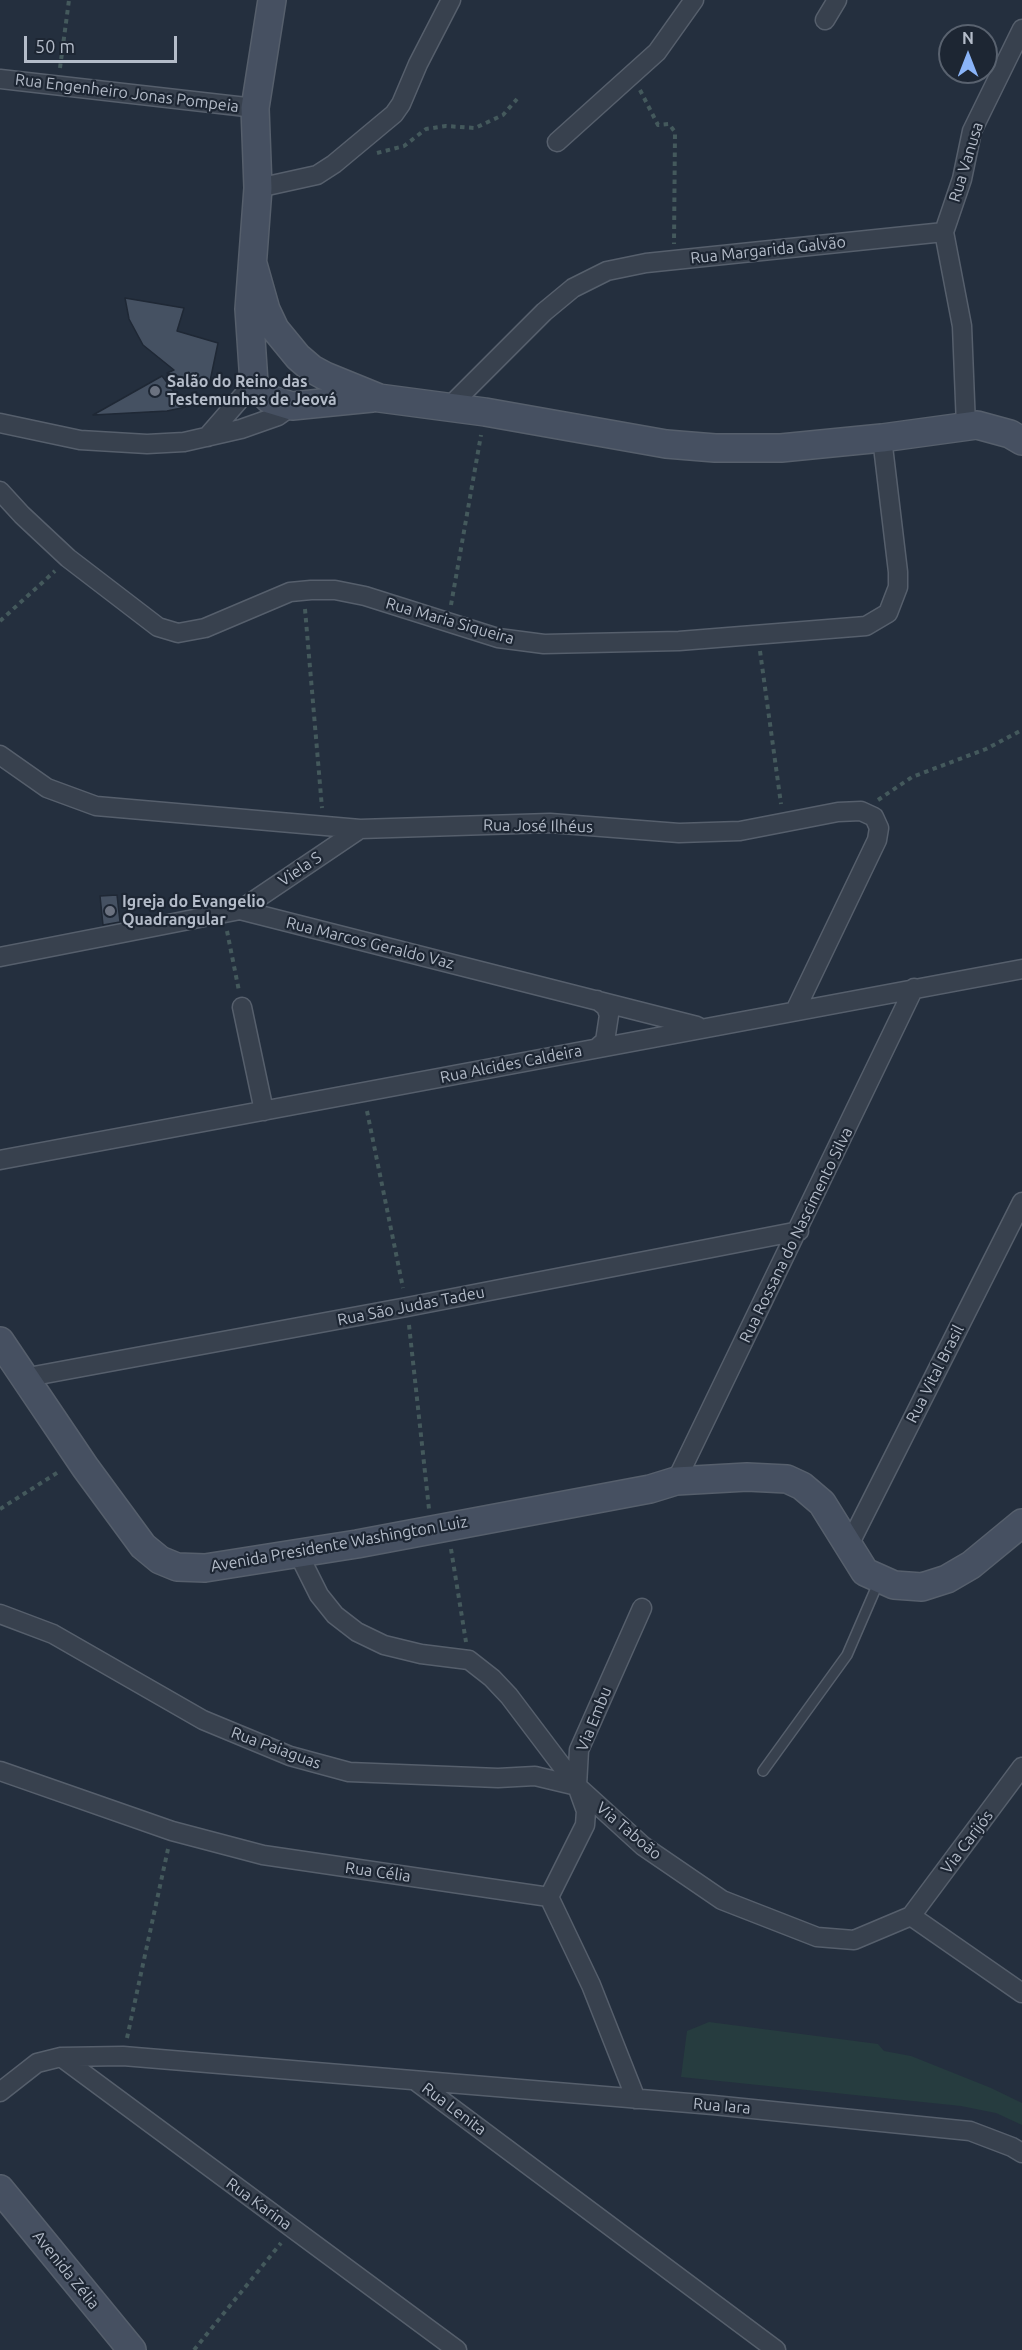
<!DOCTYPE html>
<meta charset="utf-8">
<style>
body{margin:0}
#map{position:relative;width:1022px;height:2350px;overflow:hidden;background:#242f3e;font-family:Ubuntu,sans-serif}
canvas{display:block}
.north{position:absolute;left:938px;top:24px;width:60px;height:60px;box-sizing:border-box;background:#1d2633;border:2px solid #59626f;border-radius:50%;rotate:0deg;font-size:16px;font-weight:700;line-height:24px;text-align:center;color:#b4bcc9}
.north::after{content:'';display:block;margin:auto;width:21px;height:27px;background:#8ab4f8;clip-path:polygon(50% 0,100% 100%,50% 72%,0 100%)}
.scale{position:absolute;left:24px;top:36px;width:153px;height:27px;box-sizing:border-box;border:3px solid #b4bcc9;border-top:0;padding-left:8px;font-size:18px;line-height:21px;white-space:nowrap;color:#b4bcc9;-webkit-text-stroke:4px #1d2633;paint-order:stroke}
</style>
<div id="map">
<canvas width="1022" height="2350"></canvas>
<div class="north">N</div>
<div class="scale">50 m</div>
</div>
<script>
const ctx = document.querySelector('canvas').getContext('2d');
ctx.lineJoin = 'round';
function fillPath(path, color) { ctx.fillStyle = color; ctx.fill(path, 'evenodd'); }
const toPath = rows => new Path2D(rows.map(r => 'M' + r).join(''));
function stroke(path, color, width, dash) { ctx.strokeStyle = color; ctx.lineWidth = width; ctx.lineCap = dash ? 'butt' : 'round'; ctx.setLineDash(dash || []); ctx.stroke(path); }
function write(font, color, halo, rows, align = 'center') {
  ctx.font = font + ' Ubuntu,sans-serif'; ctx.lineWidth = 4.5; ctx.setLineDash([]); ctx.textBaseline = 'middle'; ctx.strokeStyle = halo; ctx.fillStyle = color; for (const [text, x, y, turn = 0] of rows) {
    ctx.save(); ctx.translate(x, y); ctx.rotate((+turn || 0) * Math.PI / 180); ctx.textAlign = isNaN(turn) ? turn : align; if (halo) ctx.strokeText(text, 0, 0); ctx.fillText(text, 0, 0); ctx.restore();
  }
}
fillPath(toPath([
 [709,2022,878,2044,884,2051,911,2056,991,2088,1022,2103,1022,2125,996,2113,961,2106,681,2077,687,2031]
]), '#263c3f');
const building = toPath([
 [125,298,184,308,177,331,218,343,209,386,167,373,174,370,143,345,129,319,125,298],
 [162,376,186,407,167,411,93,415,162,376],
 [117,895,120,922,103,925,100,896,117,895]
]);
fillPath(building, '#455162');
stroke(building, '#1f2835', 1.5);
const lane = toPath([
 [763,1771,847,1655,879,1581]
]);
const street = toPath([
 [825,20,837,0],
 [0,79,255,108],
 [557,142,657,52,694,0],
 [258,188,317,175,334,164,394,114,401,104,418,64,451,0],
 [944,232,962,179,972,131,1022,29],
 [449,407,544,312,573,288,607,271,646,263,944,232,962,326,966,426],
 [0,423,80,440,147,444,184,442,241,429,278,416,292,406],
 [207,437,254,383],
 [0,491,22,515,68,558,158,627,178,633,205,628,290,592,311,590,335,590,365,596,498,638,544,644,679,641,866,626,888,613,898,587,898,572,882,438],
 [0,755,47,788,96,806,360,829,550,823,679,833,740,831,838,812,861,811,874,817,879,828,877,840,795,1011],
 [240,910,360,829],
 [0,957,240,910,697,1026],
 [597,1000,606,1007,609,1015,605,1041,597,1048],
 [242,1007,264,1111],
 [0,1160,1022,969],
 [23,1378,407,1307,799,1231],
 [676,1481,914,988],
 [848,1547,1022,1202],
 [298,1553,319,1595,335,1615,357,1632,384,1645,421,1654,469,1660,492,1678,509,1696,577,1786,643,1846,722,1900,817,1937,854,1940,911,1916,1022,1993],
 [0,1614,53,1634,203,1720,290,1756,349,1772,498,1778,535,1776,577,1786],
 [0,1771,172,1831,263,1855,549,1897,591,1985,636,2099],
 [549,1897,585,1825,586,1811,577,1786,579,1750,642,1608],
 [911,1916,1022,1767],
 [61,2057,457,2350],
 [417,2082,776,2350],
 [0,2092,37,2063,61,2057,123,2056,713,2105,970,2131,1012,2147,1022,2153]
]);
const secondary = toPath([
 [272,0,255,108,258,188,249,309,254,383,269,399,292,406,372,398],
 [253,264,266,310,275,329,298,357,312,369,325,376,379,398,485,412,666,444,715,448,781,448,882,438,977,425,1010,434,1022,441],
 [0,1341,85,1467,143,1546,160,1560,177,1567,205,1568,357,1544,650,1489,676,1481,747,1477,787,1479,802,1486,822,1503,865,1572,894,1585,922,1587,947,1579,971,1565,1022,1523],
 [0,2189,132,2350]
]);
stroke(lane, '#565f6c', 12);
stroke(street, '#565f6c', 21);
stroke(secondary, '#565f6c', 30);
stroke(toPath([
 [60,68,69,0],
 [640,90,658,125,669,124,675,132,674,244],
 [377,153,404,146,426,129,446,126,475,128,503,115,517,99],
 [451,605,481,435],
 [305,609,322,808],
 [0,621,55,571],
 [760,651,781,804],
 [878,800,912,777,986,749,1022,730],
 [227,931,239,991],
 [367,1111,403,1288],
 [409,1325,429,1509],
 [0,1509,60,1471],
 [451,1549,466,1642],
 [127,2038,168,1849],
 [194,2350,281,2243]
]), '#44595c', 4, [4.5, 4.5]);
stroke(lane, '#38414e', 9);
stroke(street, '#38414e', 18);
stroke(secondary, '#465061', 27);
for (const [x, y, r, color] of [
 [155,391,6,"#6b7280"],
 [110,911,6,"#6b7280"]
]) { const dot = new Path2D(); dot.arc(x, y, r, 0, 2 * Math.PI); ctx.fillStyle = color; ctx.fill(dot); stroke(dot, '#1d2633', 2); }
write('16px', '#b4bcc9', '#1d2633', [
 ["Rua Engenheiro Jonas Pompeia",127,93,7],
 ["Rua Vanusa",966,162,-73],
 ["Rua Margarida Galvão",768,250,-6],
 ["Rua Maria Siqueira",450,621,16],
 ["Rua José Ilhéus",538,826,1],
 ["Viela S",300,869,-34],
 ["Rua Marcos Geraldo Vaz",370,943,14],
 ["Rua Alcides Caldeira",511,1064,-11],
 ["Rua Rossana do Nascimento Silva",796,1235,-64],
 ["Rua São Judas Tadeu",411,1306,-11],
 ["Rua Vital Brasil",935,1374,-63],
 ["Avenida Presidente Washington Luiz",339,1544,-10],
 ["Via Embu",594,1719,-68],
 ["Rua Paiaguas",276,1748,20],
 ["Via Taboão",629,1831,40],
 ["Via Carijós",967,1842,-53],
 ["Rua Célia",378,1872,8],
 ["Rua Iara",722,2106,5],
 ["Rua Lenita",454,2109,37],
 ["Rua Karina",259,2204,36],
 ["Avenida Zélia",66,2270,51]
]);
write('bold 16px', '#b4bcc9', '#1d2633', [
 ["Salão do Reino das",167,382],
 ["Testemunhas de Jeová",167,400],
 ["Igreja do Evangelio",122,902],
 ["Quadrangular",122,920]
], 'left');
</script>
